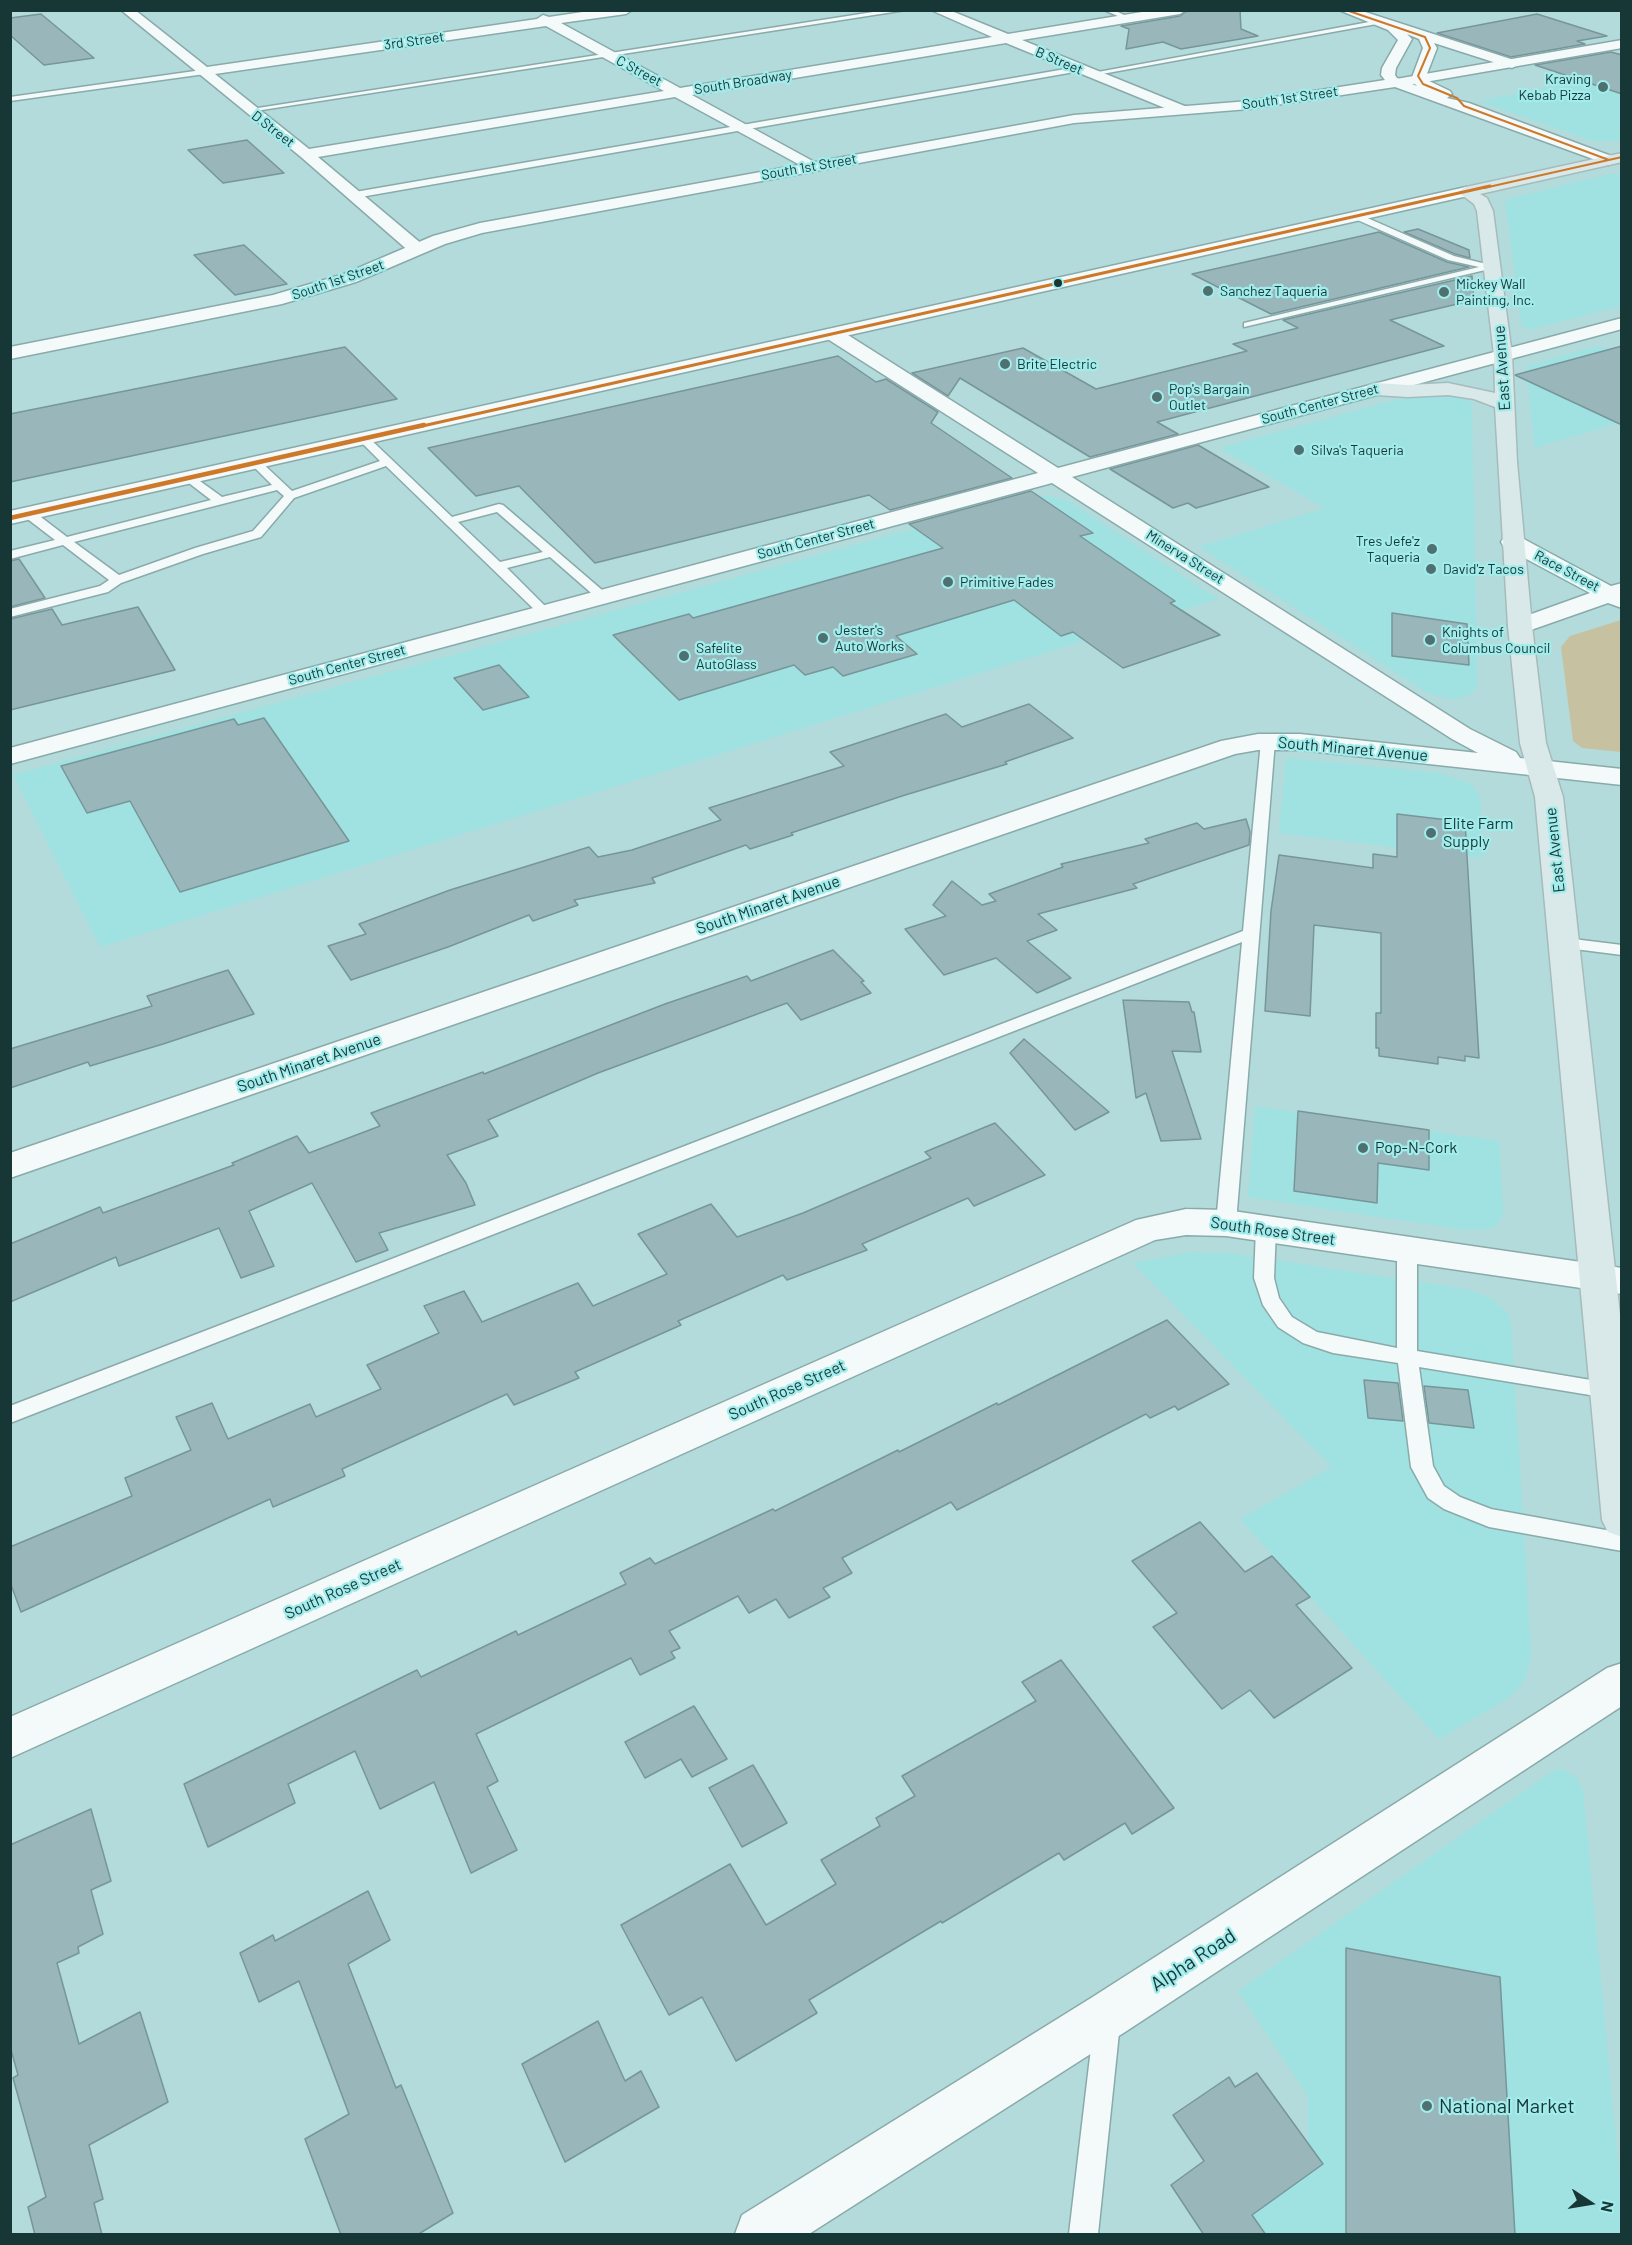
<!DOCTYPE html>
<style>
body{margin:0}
#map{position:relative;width:1632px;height:2245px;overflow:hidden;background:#b3dbdb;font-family:Barlow,sans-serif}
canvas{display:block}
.frame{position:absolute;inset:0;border:12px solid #173636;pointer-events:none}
.north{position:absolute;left:1560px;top:2173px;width:60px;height:60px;-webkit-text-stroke:4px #a2ecec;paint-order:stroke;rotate:102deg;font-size:16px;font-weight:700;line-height:24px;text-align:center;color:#173636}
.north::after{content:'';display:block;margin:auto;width:21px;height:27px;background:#173636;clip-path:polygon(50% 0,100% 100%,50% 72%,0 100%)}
</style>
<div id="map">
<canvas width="1632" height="2245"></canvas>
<div class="frame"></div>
<div class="north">N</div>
</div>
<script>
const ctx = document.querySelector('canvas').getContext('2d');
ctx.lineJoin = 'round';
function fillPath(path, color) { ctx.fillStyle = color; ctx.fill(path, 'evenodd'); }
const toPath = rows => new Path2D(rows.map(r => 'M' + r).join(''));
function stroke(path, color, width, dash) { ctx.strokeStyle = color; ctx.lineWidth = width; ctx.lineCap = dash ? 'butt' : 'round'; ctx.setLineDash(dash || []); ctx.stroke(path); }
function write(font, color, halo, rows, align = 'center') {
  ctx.font = font + ' Barlow,sans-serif'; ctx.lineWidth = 4.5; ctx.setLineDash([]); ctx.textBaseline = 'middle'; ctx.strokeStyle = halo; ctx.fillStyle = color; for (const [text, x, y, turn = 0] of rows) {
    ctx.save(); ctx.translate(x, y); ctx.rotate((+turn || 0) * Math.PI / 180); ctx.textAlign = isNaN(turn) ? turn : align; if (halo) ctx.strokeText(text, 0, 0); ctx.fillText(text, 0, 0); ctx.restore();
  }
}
fillPath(toPath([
 [1621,72,1621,141,1593,141,1479,101],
 [1610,174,1621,174,1621,306,1533,329,1522,327,1505,200],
 [1592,347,1604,347,1621,355,1621,422,1535,448,1526,366],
 [1424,392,1462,396,1471,402,1472,406,1477,686,1474,691,1467,696,1451,699,1428,693,1199,547,1325,508,1219,448],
 [1034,496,1050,496,1068,501,1218,599,100,947,13,775],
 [1286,758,1439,773,1467,782,1474,787,1480,798,1483,858,1279,833],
 [1255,1106,1499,1141,1503,1207,1502,1217,1495,1226,1489,1229,1466,1230,1248,1197],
 [1191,1252,1230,1253,1465,1289,1491,1298,1508,1314,1511,1323,1531,1651,1527,1675,1519,1688,1507,1699,1439,1739,1240,1519,1332,1467,1133,1263],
 [1562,1769,1576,1777,1583,1790,1621,2193,1621,2234,1265,2234,1252,2215,1323,2164,1308,2143,1308,2096,1238,1991,1554,1770]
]), '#a0e1e1');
fillPath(toPath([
 [1621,620,1621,752,1582,748,1573,741,1561,647,1570,636]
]), '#c6c1a0');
const building = toPath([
 [1188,10,1240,10,1241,29,1258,36,1181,49,1163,42,1126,49,1129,29,1121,26,1180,16,1188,10],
 [41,14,94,58,44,65,10,35,10,18,41,14],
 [1537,14,1607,36,1577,41,1585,44,1511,57,1437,33,1537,14],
 [1611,52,1622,55,1622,94,1535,65,1611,52],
 [247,140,284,173,223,183,188,150,247,140],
 [1418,229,1469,250,1470,258,1455,254,1404,232,1418,229],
 [1379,232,1447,262,1469,267,1271,314,1192,274,1379,232],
 [244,245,287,284,235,295,194,255,244,245],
 [1472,276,1474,300,1390,320,1444,346,1157,422,1178,434,1090,457,960,378,948,396,912,373,1023,348,1096,389,1247,351,1233,344,1298,328,1283,320,1472,276],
 [1622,346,1622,425,1515,375,1622,346],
 [345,347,397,399,10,482,10,414,345,347],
 [838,356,876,382,886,379,938,412,931,423,1012,478,890,510,869,495,595,563,519,486,476,496,428,448,838,356],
 [1198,445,1269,487,1196,508,1188,503,1173,508,1110,469,1198,445],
 [1031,491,1093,533,1080,536,1175,601,1170,603,1220,635,1123,668,1073,632,1061,636,1014,600,896,636,917,654,843,676,833,667,805,675,794,665,679,700,613,635,689,614,693,618,943,548,909,524,1031,491],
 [19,559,45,598,10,607,10,561,19,559],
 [138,607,175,670,10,710,10,619,52,609,62,625,138,607],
 [1392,613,1467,624,1469,665,1392,656,1392,613],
 [499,665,529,697,483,710,454,678,499,665],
 [1029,704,1073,738,1005,762,1007,764,902,796,791,833,793,835,750,849,746,845,652,878,655,883,574,900,578,905,533,921,529,915,448,947,351,980,328,946,366,934,359,924,450,890,589,847,598,857,632,850,721,820,709,808,844,766,830,752,946,714,962,727,1029,704],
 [264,718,349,841,180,892,130,801,87,813,61,766,234,719,238,725,264,718],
 [1397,814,1465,822,1479,1058,1465,1056,1465,1061,1438,1057,1438,1064,1379,1056,1379,1048,1376,1048,1376,1013,1381,1013,1381,933,1314,925,1310,1016,1265,1011,1271,911,1279,855,1373,868,1373,854,1397,857,1397,814],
 [1246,819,1250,832,1249,845,1133,884,1137,888,1038,914,1057,930,1027,941,1071,978,1037,993,996,958,944,975,905,929,946,916,933,905,952,881,982,905,996,901,989,894,1063,867,1061,864,1149,843,1145,839,1197,823,1204,829,1246,819],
 [833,950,864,981,861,982,871,993,801,1020,787,1003,598,1073,488,1120,498,1136,447,1155,466,1183,475,1205,379,1233,388,1250,356,1262,312,1183,249,1211,274,1266,241,1278,219,1228,119,1266,116,1257,10,1302,10,1244,100,1207,103,1213,234,1165,232,1163,297,1136,309,1153,380,1126,371,1113,483,1072,484,1074,665,1004,747,976,751,981,833,950],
 [228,970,254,1014,163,1044,90,1066,88,1062,10,1088,10,1049,152,1006,147,996,228,970],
 [1123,1000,1189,1002,1192,1012,1194,1012,1201,1052,1172,1051,1201,1139,1161,1141,1146,1093,1136,1098,1123,1000],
 [1024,1039,1109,1112,1075,1130,1010,1053,1024,1039],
 [1298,1111,1429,1130,1429,1170,1378,1163,1377,1203,1294,1191,1298,1111],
 [995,1123,1045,1175,974,1206,968,1198,862,1244,867,1250,787,1280,783,1275,678,1321,681,1325,575,1372,579,1378,514,1405,507,1394,342,1469,345,1476,273,1507,270,1499,21,1612,10,1582,10,1547,132,1496,125,1478,191,1450,176,1417,212,1403,228,1439,310,1404,316,1417,381,1389,367,1365,439,1333,424,1306,464,1291,482,1322,578,1283,593,1306,667,1274,638,1234,711,1204,737,1237,803,1213,931,1158,925,1152,995,1123],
 [1167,1320,1229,1384,1178,1410,1175,1406,1150,1418,1146,1414,957,1510,951,1502,842,1558,852,1573,823,1588,830,1597,789,1618,776,1599,749,1613,738,1596,669,1631,680,1648,671,1652,675,1658,640,1675,631,1658,476,1734,498,1781,487,1787,517,1850,471,1873,434,1782,380,1809,355,1751,288,1784,295,1803,208,1847,184,1784,417,1670,421,1677,516,1631,518,1635,626,1584,620,1573,650,1558,655,1564,773,1509,775,1511,898,1450,899,1452,997,1403,998,1405,1167,1320],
 [1364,1380,1398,1383,1403,1421,1368,1418,1364,1380],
 [1424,1386,1468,1390,1474,1428,1429,1423,1424,1386],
 [1200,1522,1245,1572,1272,1556,1310,1597,1296,1605,1352,1668,1274,1718,1250,1690,1222,1709,1153,1627,1177,1613,1132,1561,1200,1522],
 [1061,1660,1174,1808,1132,1834,1125,1823,1064,1860,1059,1853,942,1923,941,1921,809,2000,817,2013,736,2061,702,1997,669,2015,621,1925,730,1864,766,1925,836,1884,821,1860,880,1826,876,1818,915,1796,902,1776,1036,1701,1022,1682,1061,1660],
 [694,1706,727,1759,692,1777,681,1759,645,1778,625,1742,694,1706],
 [753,1765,787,1823,742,1847,709,1788,753,1765],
 [91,1809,111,1881,91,1890,103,1934,78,1947,79,1953,57,1963,79,2044,140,2012,168,2102,89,2145,103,2199,94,2203,102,2235,35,2235,28,2207,46,2197,13,2078,18,2075,10,2046,10,1845,91,1809],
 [368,1891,390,1940,348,1964,396,2088,401,2085,453,2213,417,2235,341,2235,305,2139,349,2114,299,1981,259,2002,240,1953,273,1935,275,1941,368,1891],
 [1346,1948,1500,1977,1515,2235,1346,2235,1346,1948],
 [598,2021,625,2081,641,2071,659,2107,565,2162,522,2064,598,2021],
 [1257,2073,1323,2164,1252,2215,1266,2235,1204,2235,1171,2185,1204,2161,1173,2115,1229,2077,1235,2087,1257,2073]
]);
fillPath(building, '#99b7bb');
stroke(building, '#769699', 1.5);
const service = toPath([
 [886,10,906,10,249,112,245,110,886,10],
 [1104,10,1114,10,1132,19,1127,20,1104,10],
 [1380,20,1382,23,1091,76,1087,74,1380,20],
 [1077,67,1081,69,1080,71,355,198,351,195,355,192,1077,67],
 [202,70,206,72,205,74,10,101,10,97,202,70],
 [1356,213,1454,256,1498,267,1244,327,1244,323,1479,267,1448,260,1353,218,1352,216,1356,213],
 [364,436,368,437,452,517,499,504,503,505,609,596,608,599,598,599,550,557,507,568,551,612,550,615,540,615,386,466,294,498,261,537,203,554,121,583,108,592,10,617,10,609,100,586,109,580,63,545,10,559,10,551,55,540,25,517,25,511,33,511,67,537,211,500,185,480,185,476,193,476,222,497,272,485,250,463,256,460,260,461,292,491,380,461,358,439,364,436],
 [277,490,284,496,253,531,195,548,119,575,74,542,277,490],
 [497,512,543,552,500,562,458,522,497,512],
 [1268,737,1275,741,1236,1223,1233,1228,1226,1230,1219,1228,1216,1223,1242,942,10,1423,10,1406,1243,931,1261,741,1268,737],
 [1565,938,1622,945,1622,955,1559,947,1557,943,1559,939,1565,938],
 [1266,1222,1273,1224,1276,1229,1274,1278,1279,1298,1292,1317,1317,1332,1397,1348,1397,1250,1400,1245,1407,1243,1414,1245,1417,1250,1417,1351,1615,1384,1618,1390,1615,1396,1608,1398,1419,1367,1433,1466,1444,1486,1460,1497,1491,1509,1622,1533,1622,1551,1489,1527,1444,1509,1428,1498,1411,1467,1398,1363,1333,1353,1303,1343,1278,1327,1263,1305,1254,1278,1256,1229,1259,1224,1266,1222],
 [1107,2010,1117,2013,1120,2023,1098,2234,1069,2234,1094,2023,1097,2013,1107,2010]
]);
const minor = toPath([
 [121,10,135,10,207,67,537,19,543,15,549,17,596,10,632,10,626,14,561,23,680,88,992,37,931,10,949,10,1008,34,1154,10,1186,10,1180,14,1022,40,1187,107,1189,110,1187,113,1177,113,1006,43,692,95,818,164,821,167,813,172,675,97,318,157,423,245,426,249,423,253,417,254,411,253,301,157,121,10],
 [546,26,664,91,309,149,215,74,546,26],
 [1622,40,1622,48,1396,87,1389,83,1396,79,1622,40],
 [1622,318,1622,329,1072,477,1470,729,1516,752,1520,758,1622,769,1622,785,1300,750,1258,750,1235,754,10,1178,10,1153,1221,741,1258,734,1300,734,1478,753,1452,739,1052,483,10,764,10,748,1038,473,826,338,824,334,826,330,840,330,1058,468,1622,318],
 [1512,535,1520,537,1611,586,1622,583,1622,608,1608,603,1528,631,1520,633,1512,631,1508,626,1512,621,1590,593,1504,547,1501,542,1504,537,1512,535],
 [1186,1209,1226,1210,1622,1268,1622,1294,1226,1236,1186,1235,1155,1240,10,1758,10,1717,1136,1220,1186,1209],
 [1622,1663,1622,1706,1125,2032,809,2234,735,2234,742,2215,1091,1998,1607,1668,1622,1663]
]);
const tertiary = toPath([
 [1339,10,1359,10,1517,61,1519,64,1512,68,1434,43,1437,48,1425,79,1450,91,1452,94,1447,98,1469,103,1614,157,1617,160,1609,165,1604,163,1395,87,1249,109,1074,123,482,233,445,244,356,282,282,304,10,359,10,347,273,295,344,274,433,236,480,223,1074,115,1249,101,1385,80,1381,75,1382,68,1398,40,1388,30,1339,10],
 [1407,34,1419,39,1423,48,1411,80,1417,86,1397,78,1395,75,1396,68,1412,39,1407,34]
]);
const secondary = toPath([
 [1466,187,1474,192,1472,195,10,524,10,511,1466,187]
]);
const primary = toPath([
 [1622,153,1622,162,1480,194,1487,198,1493,211,1512,355,1517,462,1532,626,1546,743,1563,797,1622,1333,1622,1537,1608,1532,1602,1520,1535,797,1520,743,1508,626,1495,407,1474,399,1448,395,1408,397,1376,395,1369,393,1366,389,1369,385,1376,383,1408,385,1448,383,1495,393,1494,355,1477,211,1474,204,1458,192,1466,187,1622,153]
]);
stroke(service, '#8aaaaa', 3);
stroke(minor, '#8aaaaa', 3);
stroke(tertiary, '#8aaaaa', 3);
stroke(secondary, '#8aaaaa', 3);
stroke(primary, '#a6bbbb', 3);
fillPath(service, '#f4fafa');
fillPath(minor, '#f4fafa');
fillPath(tertiary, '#f4fafa');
fillPath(secondary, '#f4fafa');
fillPath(primary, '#d9e9e9');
stroke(toPath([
 [1346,10,1425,37,1430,48,1418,76,1423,84,1457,98,1464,106,1609,160],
 [1484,188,1622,157]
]), '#ce792a', 2);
stroke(toPath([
 [418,427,1490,186]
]), '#ce792a', 3);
stroke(toPath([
 [10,518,424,425]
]), '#ce792a', 4.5);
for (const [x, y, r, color] of [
 [1603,87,6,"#4e7070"],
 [1058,283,5,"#173636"],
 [1208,291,6,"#4e7070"],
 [1444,292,6,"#4e7070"],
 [1005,364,6,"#4e7070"],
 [1157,397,6,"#4e7070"],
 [1299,450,6,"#4e7070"],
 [1432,549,6,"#4e7070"],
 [1431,569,6,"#4e7070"],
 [948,582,6,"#4e7070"],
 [823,638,6,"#4e7070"],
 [1430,640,6,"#4e7070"],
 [684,656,6,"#4e7070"],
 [1431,833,6,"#4e7070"],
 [1363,1148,6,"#4e7070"],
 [1427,2106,6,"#4e7070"]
]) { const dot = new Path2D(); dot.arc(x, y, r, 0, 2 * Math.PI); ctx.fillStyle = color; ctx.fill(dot); stroke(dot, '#a2ecec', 2); }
write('14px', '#173636', '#a2ecec', [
 ["3rd Street",414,41,-8],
 ["B Street",1059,61,23],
 ["C Street",639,71,28],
 ["South Broadway",743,82,-9],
 ["South 1st Street",1290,98,-8],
 ["D Street",273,129,38],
 ["South 1st Street",809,167,-10],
 ["South 1st Street",338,280,-19],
 ["South Center Street",1320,404,-15],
 ["South Center Street",816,539,-15],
 ["Minerva Street",1185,557,32],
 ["Race Street",1567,571,28],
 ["South Center Street",347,665,-15]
]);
write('14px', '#173636', '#a2ecec', [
 ["Kraving",1591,79,"right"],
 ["Kebab Pizza",1591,95,"right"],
 ["Mickey Wall",1456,284],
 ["Painting, Inc.",1456,300],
 ["Sanchez Taqueria",1220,291],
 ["Brite Electric",1017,364],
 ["Pop's Bargain",1169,389],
 ["Outlet",1169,405],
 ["Silva's Taqueria",1311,450],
 ["Tres Jefe'z",1420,541,"right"],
 ["Taqueria",1420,557,"right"],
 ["David'z Tacos",1443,569],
 ["Primitive Fades",960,582],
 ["Jester's",835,630],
 ["Auto Works",835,646],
 ["Knights of",1442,632],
 ["Columbus Council",1442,648],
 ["Safelite",696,648],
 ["AutoGlass",696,664]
], 'left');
write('16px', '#173636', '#a2ecec', [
 ["East Avenue",1502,368,-94],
 ["South Minaret Avenue",1353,749,5],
 ["East Avenue",1555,850,-96],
 ["South Minaret Avenue",768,905,-19],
 ["South Minaret Avenue",309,1063,-19],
 ["South Rose Street",1273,1231,8],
 ["South Rose Street",787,1390,-24],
 ["South Rose Street",343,1589,-24]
]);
write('16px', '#173636', '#a2ecec', [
 ["Elite Farm",1443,824],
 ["Supply",1443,842],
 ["Pop-N-Cork",1375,1148]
], 'left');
write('20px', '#173636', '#a2ecec', [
 ["Alpha Road",1193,1960,-33]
]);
write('20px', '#173636', '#a2ecec', [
 ["National Market",1439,2106]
], 'left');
</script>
